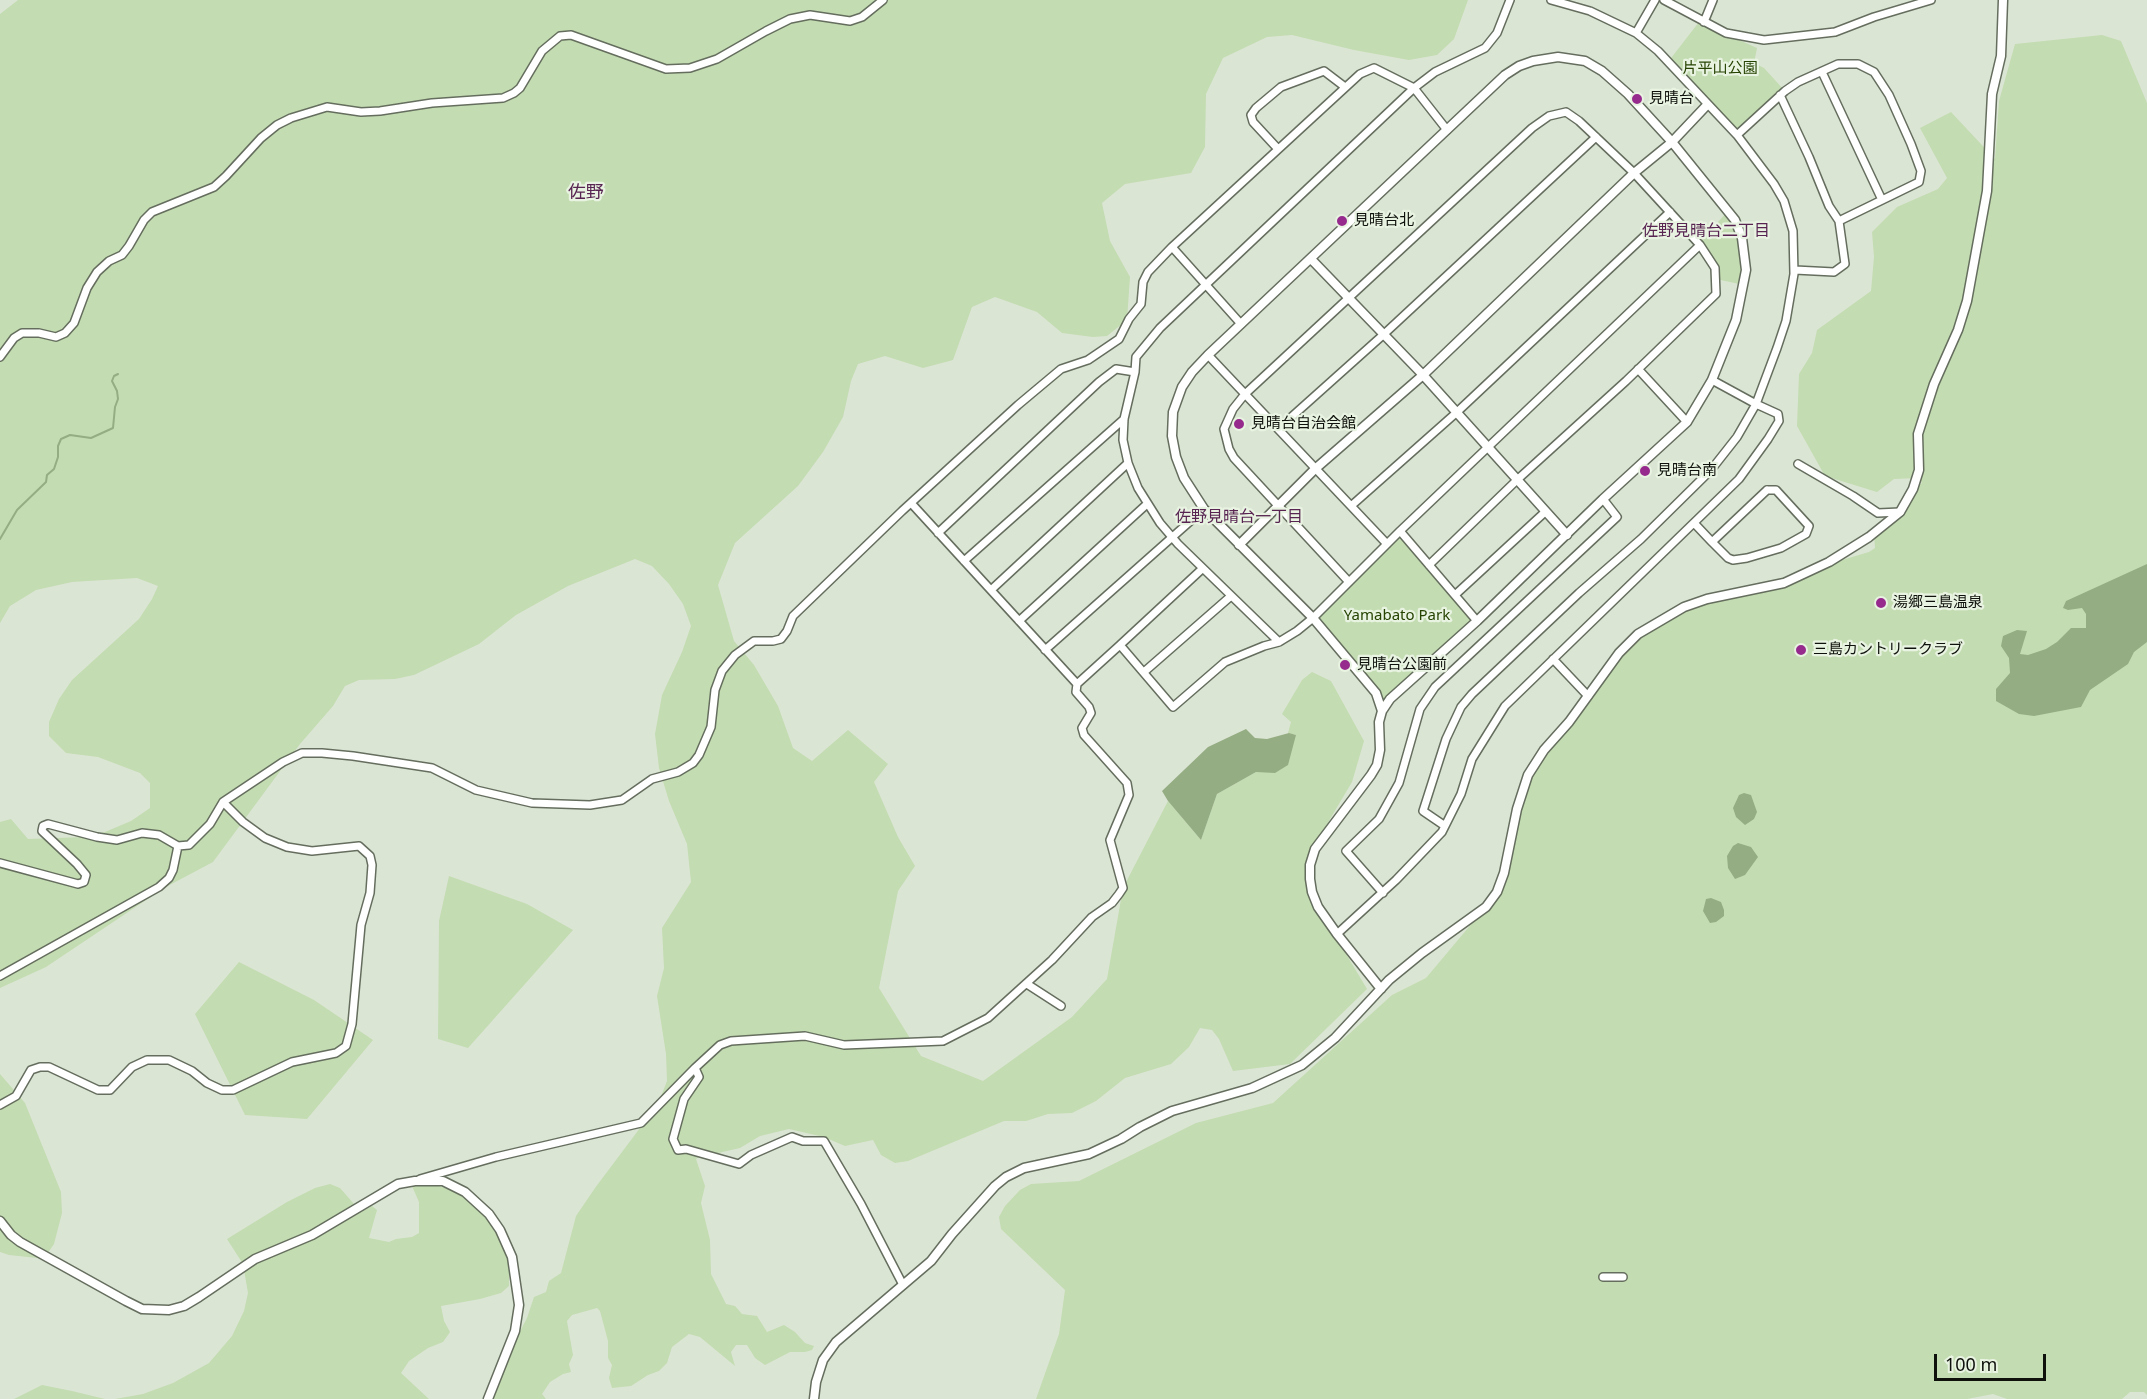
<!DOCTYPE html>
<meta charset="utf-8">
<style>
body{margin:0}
#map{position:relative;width:2147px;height:1399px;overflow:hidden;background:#dbe5d4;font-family:"Noto Sans",sans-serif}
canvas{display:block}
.scale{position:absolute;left:1934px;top:1354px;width:112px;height:27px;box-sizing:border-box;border:3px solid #0f120c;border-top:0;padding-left:8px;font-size:18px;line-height:21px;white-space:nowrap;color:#0f120c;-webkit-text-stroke:4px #e8f3e1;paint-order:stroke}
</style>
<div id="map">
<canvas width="2147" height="1399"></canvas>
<div class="scale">100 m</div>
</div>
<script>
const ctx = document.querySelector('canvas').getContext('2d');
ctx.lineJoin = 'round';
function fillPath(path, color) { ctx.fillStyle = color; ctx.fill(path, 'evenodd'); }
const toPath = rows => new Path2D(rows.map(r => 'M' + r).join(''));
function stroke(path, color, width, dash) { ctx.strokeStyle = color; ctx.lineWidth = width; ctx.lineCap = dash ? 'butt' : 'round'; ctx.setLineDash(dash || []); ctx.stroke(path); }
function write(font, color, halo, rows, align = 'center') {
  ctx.font = font + ' "Noto Sans","Noto Sans JP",sans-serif'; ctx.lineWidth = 4.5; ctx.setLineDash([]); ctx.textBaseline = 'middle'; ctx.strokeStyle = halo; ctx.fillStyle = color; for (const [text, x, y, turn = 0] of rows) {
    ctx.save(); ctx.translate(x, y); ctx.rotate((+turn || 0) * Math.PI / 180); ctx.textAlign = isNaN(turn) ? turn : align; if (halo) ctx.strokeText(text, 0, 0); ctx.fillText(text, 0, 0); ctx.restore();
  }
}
fillPath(toPath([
 [18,0,1468,0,1454,39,1437,55,1409,60,1354,50,1292,35,1267,37,1223,58,1206,94,1205,147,1191,173,1125,184,1102,203,1110,241,1130,277,1127,320,1107,336,1093,337,1062,333,1037,312,995,297,972,307,953,360,923,368,885,356,858,364,851,381,843,417,823,452,798,486,735,543,718,585,734,641,754,665,778,706,793,748,812,761,848,730,888,764,874,782,898,837,915,866,898,891,879,988,921,1056,983,1081,1072,1017,1107,979,1123,888,1168,801,1201,840,1217,794,1256,772,1296,735,1288,733,1291,722,1282,714,1302,680,1312,672,1331,681,1364,741,1352,782,1330,819,1315,849,1310,865,1318,907,1367,989,1290,1064,1233,1071,1219,1039,1212,1030,1200,1028,1189,1047,1171,1064,1125,1078,1096,1101,1072,1113,1048,1114,1026,1121,1004,1121,908,1161,895,1163,881,1155,873,1140,845,1146,824,1137,789,1129,760,1136,740,1148,718,1153,706,1152,696,1159,705,1186,701,1203,710,1240,711,1274,726,1304,735,1306,742,1314,757,1316,767,1332,784,1325,795,1332,805,1343,814,1346,812,1350,805,1352,790,1352,765,1365,755,1358,747,1345,736,1345,731,1352,735,1366,700,1337,689,1334,672,1347,667,1363,659,1371,648,1375,631,1386,612,1388,609,1378,612,1365,608,1358,608,1341,600,1311,597,1308,572,1315,567,1321,573,1355,569,1364,571,1372,563,1374,550,1382,542,1394,546,1399,493,1399,514,1343,527,1318,534,1297,546,1292,549,1281,561,1273,576,1216,595,1188,658,1104,667,1081,666,1054,657,996,664,968,662,928,691,882,687,844,669,801,659,768,655,734,662,695,682,652,691,626,683,604,669,584,652,566,635,559,568,586,516,615,479,644,414,675,395,679,359,680,345,686,333,706,300,744,213,862,164,888,46,967,0,988,0,822,11,819,28,839,85,837,105,832,131,821,150,808,150,783,140,773,98,757,66,753,49,736,49,722,59,699,72,680,139,619,152,599,158,586,137,578,72,582,36,590,10,606,0,623,0,14],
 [1699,22,1757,48,1754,63,1764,68,1785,91,1737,135,1668,62],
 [2102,35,2121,41,2147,103,2147,1395,2144,1392,2130,1392,2122,1399,2007,1399,1993,1394,1967,1399,1036,1399,1059,1334,1065,1290,1001,1229,999,1217,1005,1206,1020,1190,1031,1184,1079,1181,1196,1123,1273,1103,1392,995,1426,978,1489,903,1504,873,1517,809,1540,756,1628,644,1684,607,1869,552,1875,548,1874,533,1913,489,1922,483,1918,478,1894,479,1877,492,1825,476,1797,426,1799,374,1812,353,1817,330,1871,291,1874,257,1872,232,1897,207,1938,189,1947,178,1920,128,1951,112,1995,159,1999,101,2015,44],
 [1728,211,1742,238,1744,285,1716,279,1715,268,1699,243],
 [1400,531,1477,621,1382,711,1376,693,1313,618],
 [449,876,527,904,573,930,468,1048,438,1039,439,921],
 [239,962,314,1000,373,1040,307,1119,245,1115,195,1014],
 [0,1074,25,1103,61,1192,62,1213,54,1244,45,1257,37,1258,9,1255,0,1252],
 [330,1184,340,1188,361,1212,372,1206,377,1210,369,1238,389,1242,396,1239,412,1237,419,1233,419,1202,412,1186,416,1184,432,1184,455,1191,477,1207,493,1227,509,1259,509,1286,501,1293,480,1299,441,1306,444,1321,450,1332,443,1342,428,1348,409,1361,401,1373,429,1399,115,1399,143,1394,173,1383,209,1363,232,1336,244,1311,248,1293,243,1264,227,1239,287,1202,315,1188],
 [42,1385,72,1391,105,1399,14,1399]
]), '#c3dcb1');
fillPath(toPath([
 [2147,564,2147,642,2134,652,2128,664,2090,690,2081,707,2034,716,2019,714,1996,701,1996,689,2010,673,2009,658,2001,646,2003,636,2017,630,2027,631,2020,654,2028,655,2046,649,2057,642,2071,628,2086,628,2086,614,2082,608,2068,610,2063,608,2066,601],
 [1246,729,1255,738,1267,739,1289,733,1296,735,1288,765,1275,773,1256,772,1217,794,1201,840,1168,801,1162,791,1208,747],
 [1744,793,1751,795,1757,812,1754,819,1745,825,1736,817,1733,808,1739,795],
 [1738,843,1751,847,1758,857,1745,875,1735,879,1728,868,1727,856,1733,846],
 [1711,898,1721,902,1724,910,1724,916,1716,922,1710,923,1703,911,1706,899]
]), '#95ad83');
stroke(toPath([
 [0,539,17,510,46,482,47,475,54,469,58,457,58,446,61,439,70,435,91,438,113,428,115,407,118,399,117,391,112,381,114,376,118,374]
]), '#95ad83', 2);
const minor = toPath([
 [1664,0,1726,33,1764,40,1835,32,1874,17,1931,0],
 [1704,22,1713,0],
 [1636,33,1655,0],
 [1822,72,1882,200],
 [1780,95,1809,157,1829,206,1839,221],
 [1737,135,1785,91,1798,82,1838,64,1858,64,1874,72,1889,95,1911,144,1921,171,1919,182,1839,221,1845,264,1834,272,1795,270],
 [1278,149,1253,122,1251,115,1256,108,1281,87,1324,71,1345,87],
 [1172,247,1241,324],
 [1208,355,1387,544],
 [0,357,14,338,22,333,39,333,56,337,65,333,74,323,87,288,97,272,109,261,122,255,129,246,144,220,152,212,214,187,226,176,261,138,277,125,291,118,327,107,361,112,380,111,432,103,503,98,514,93,520,88,542,51,560,36,571,35,666,69,690,68,717,59,766,31,790,19,810,15,850,21,862,17,883,0],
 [1638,369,1687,422],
 [1278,429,1383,335,1596,137],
 [1798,464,1853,496,1878,513,1900,512],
 [1767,490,1776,490,1809,526,1806,534,1781,548,1747,558,1733,560,1728,558,1712,542,1767,490],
 [1351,506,1456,413,1670,212],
 [1694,523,1712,542],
 [1400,531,1477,621],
 [938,533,1099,382,1116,369,1135,372],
 [964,561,1124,419],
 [1349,582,1234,458,1229,449,1224,429,1233,409,1245,394,1532,128,1549,116,1566,112,1579,121,1634,173,1700,245,1715,268,1716,294,1626,381,1518,479,1429,565],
 [991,590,1128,463],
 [1455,595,1545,512],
 [1019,621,1147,504],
 [1279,642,1178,544,1160,523,1138,488,1128,463,1123,440,1124,419,1135,372,1136,357,1160,328,1414,88,1435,72,1485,48,1497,33,1510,0],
 [1120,645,1202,569],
 [1045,650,1204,509],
 [1553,659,1588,696],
 [1144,672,1231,596],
 [1077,684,1120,645,1173,707,1225,662,1264,646,1279,642,1297,631,1313,618,1400,531,1700,245],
 [1445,826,1423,811,1446,739,1461,707,1472,694,1579,593,1641,539,1711,470,1737,437,1756,404,1777,348,1786,321,1794,274,1793,231,1784,201,1774,184,1737,135,1658,51,1636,33,1590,11,1551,0],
 [0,863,78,884,84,882,86,875,77,864,42,831,43,826,48,824,97,837,117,840,142,833,159,835,178,846,189,845,210,824,223,802,283,762,302,753,322,753,353,756,432,768,476,790,532,803,590,805,622,800,652,779,678,772,693,763,699,755,711,727,715,690,722,671,735,655,754,641,773,641,781,639,787,631,793,616,902,511,1018,405,1061,369,1088,360,1119,339,1129,319,1141,304,1143,282,1148,272,1172,247,1360,74,1374,68,1414,88,1447,130],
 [1383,893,1346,851,1379,819,1399,783,1420,709,1435,687,1617,517,1603,499],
 [1337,934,1396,880,1442,832,1461,794,1472,759,1505,706,1739,479,1768,439,1779,421,1778,414,1756,404,1712,380],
 [0,976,159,887,169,878,173,870,178,846],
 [1027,984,1061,1006],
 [695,1068,699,1077,684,1099,673,1139,678,1150,686,1149,739,1164,751,1155,792,1137,803,1141,824,1141,861,1204,903,1285],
 [0,1105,16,1096,31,1070,40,1067,49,1067,98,1090,110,1090,132,1067,147,1060,169,1060,192,1071,207,1083,222,1090,233,1090,292,1062,336,1053,346,1046,352,1024,361,925,370,893,372,865,370,856,359,846,312,851,287,847,265,838,243,822,223,802],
 [420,1179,496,1157,641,1123,695,1068,720,1045,731,1041,805,1036,844,1045,943,1041,988,1018,1052,960,1092,917,1112,903,1119,894,1123,888,1110,840,1129,795,1127,783,1084,735,1082,728,1091,713,1089,707,1076,692,1077,684,911,503],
 [1603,1277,1623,1277]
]);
const tertiary = toPath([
 [1311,259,1423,375,1567,535],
 [1239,545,1315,469,1423,375,1634,173,1672,142,1707,105],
 [1381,989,1337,934,1318,907,1312,892,1310,879,1310,865,1315,849,1371,775,1377,765,1380,750,1379,722,1382,711,1376,693,1313,618,1204,509,1184,478,1176,457,1172,436,1173,412,1182,387,1192,372,1208,355,1505,75,1519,66,1533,61,1558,57,1585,61,1602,71,1628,94,1672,142,1735,220,1742,238,1746,270,1736,320,1712,380,1687,422,1603,499,1477,621,1390,699,1382,711],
 [0,1221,11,1235,20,1242,126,1301,142,1309,169,1310,184,1306,199,1297,255,1259,312,1235,398,1184,415,1181,443,1181,465,1192,489,1214,500,1230,512,1257,519,1305,515,1331,488,1399],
 [814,1399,816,1382,823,1360,836,1342,931,1261,952,1234,995,1186,1006,1177,1024,1168,1089,1154,1121,1139,1140,1127,1172,1111,1252,1088,1302,1065,1335,1038,1389,980,1422,953,1486,907,1497,892,1504,873,1517,809,1528,775,1544,750,1569,722,1619,653,1638,634,1684,607,1707,599,1784,583,1829,562,1869,537,1900,512,1913,489,1919,470,1918,434,1934,384,1958,330,1967,301,1987,191,1992,94,2001,56,2003,0]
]);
stroke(minor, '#656e5e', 10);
stroke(tertiary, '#656e5e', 11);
stroke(minor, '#fff', 7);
stroke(tertiary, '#fff', 8);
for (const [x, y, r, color] of [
 [1637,99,6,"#962b8d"],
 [1342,221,6,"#962b8d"],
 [1239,424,6,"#962b8d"],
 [1645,471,6,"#962b8d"],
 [1881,603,6,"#962b8d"],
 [1801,650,6,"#962b8d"],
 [1345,665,6,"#962b8d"]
]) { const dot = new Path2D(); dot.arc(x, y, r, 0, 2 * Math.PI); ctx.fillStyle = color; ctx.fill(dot); stroke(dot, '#e8f3e1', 2); }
write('15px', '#264302', '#e8f3e1', [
 ["片平山公園",1720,69],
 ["Yamabato Park",1397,616]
]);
write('15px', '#0f120c', '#e8f3e1', [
 ["見晴台",1649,99],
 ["見晴台北",1354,221],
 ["見晴台自治会館",1251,424],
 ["見晴台南",1657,471],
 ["湯郷三島温泉",1893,603],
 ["三島カントリークラブ",1813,650],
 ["見晴台公園前",1357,665]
], 'left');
write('16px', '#582452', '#e8f3e1', [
 ["佐野見晴台二丁目",1706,231],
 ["佐野見晴台一丁目",1239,517]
]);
write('18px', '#582452', '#e8f3e1', [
 ["佐野",586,193]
]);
</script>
